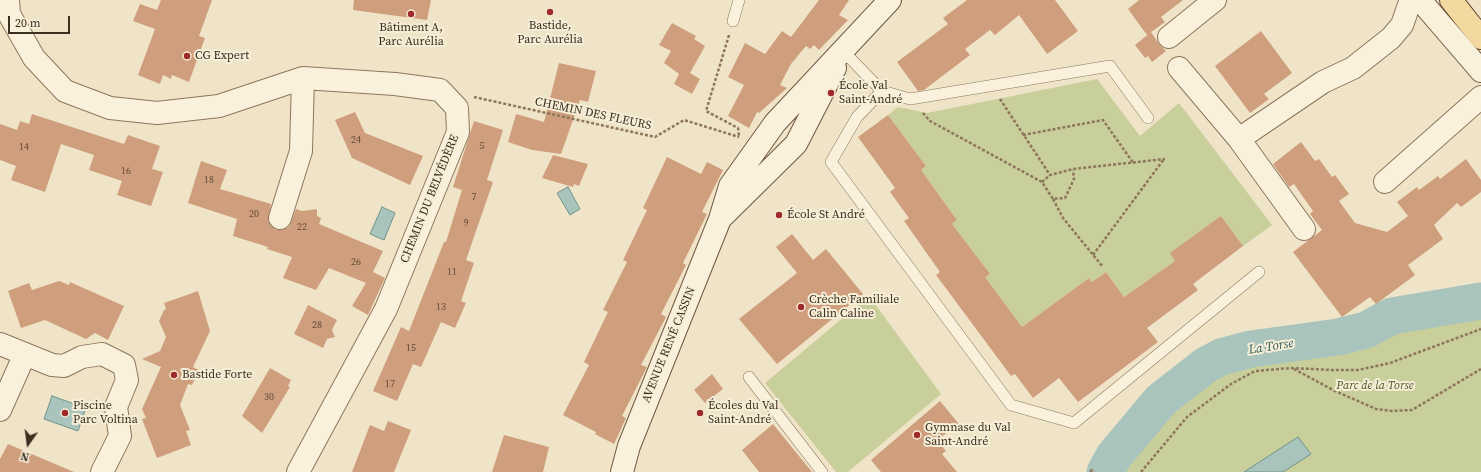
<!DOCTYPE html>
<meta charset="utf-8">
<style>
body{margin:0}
#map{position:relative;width:1481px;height:472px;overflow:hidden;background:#f0e4c8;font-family:"Source Serif 4",serif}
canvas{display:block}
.north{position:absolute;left:8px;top:424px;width:40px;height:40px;-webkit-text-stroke:3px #f7eed8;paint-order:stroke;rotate:194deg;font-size:11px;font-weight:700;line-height:16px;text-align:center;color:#3d2e20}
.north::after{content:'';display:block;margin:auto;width:14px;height:18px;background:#3d2e20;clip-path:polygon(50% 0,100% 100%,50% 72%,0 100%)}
.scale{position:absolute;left:8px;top:16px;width:62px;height:18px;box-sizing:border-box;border:2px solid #3d2e20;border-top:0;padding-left:5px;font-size:12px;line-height:14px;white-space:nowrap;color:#3d2e20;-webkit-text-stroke:3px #f7eed8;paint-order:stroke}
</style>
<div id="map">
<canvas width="1481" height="472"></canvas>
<div class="north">N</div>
<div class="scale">20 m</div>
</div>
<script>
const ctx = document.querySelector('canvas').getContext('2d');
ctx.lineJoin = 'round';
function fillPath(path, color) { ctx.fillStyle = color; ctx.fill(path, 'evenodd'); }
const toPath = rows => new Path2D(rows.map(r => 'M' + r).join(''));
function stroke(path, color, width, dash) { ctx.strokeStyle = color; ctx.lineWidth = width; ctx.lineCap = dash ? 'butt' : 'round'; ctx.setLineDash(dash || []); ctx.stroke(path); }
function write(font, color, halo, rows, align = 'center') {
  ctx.font = font + ' "Source Serif 4",serif'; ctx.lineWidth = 4; ctx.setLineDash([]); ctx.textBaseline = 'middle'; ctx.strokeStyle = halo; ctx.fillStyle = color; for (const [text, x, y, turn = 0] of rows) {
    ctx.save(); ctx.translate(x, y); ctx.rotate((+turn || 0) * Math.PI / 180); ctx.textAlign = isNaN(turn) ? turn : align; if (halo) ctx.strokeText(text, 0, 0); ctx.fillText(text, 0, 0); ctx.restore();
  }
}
fillPath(toPath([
 [1097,79,1140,136,1179,103,1272,225,1243,246,1221,216,1175,261,1124,297,1106,272,1092,282,1089,278,1022,327,985,277,989,274,952,224,957,220,921,170,926,166,888,115,898,107,927,113],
 [1481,292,1481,472,1106,472,1156,412,1214,352,1281,339,1332,344],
 [869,296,941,394,848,472,836,472,765,383]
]), '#c9cf9b');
const water = toPath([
 [568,187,580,209,570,215,557,193,568,187],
 [382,207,395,213,384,240,370,234,382,207],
 [52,396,86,408,78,431,44,419,52,396],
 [1298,437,1311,454,1283,472,1244,472,1298,437]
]);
fillPath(water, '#a9c4bc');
stroke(water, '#6f938a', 1);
stroke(toPath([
 [1105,472,1114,456,1161,400,1206,365,1221,357,1251,349,1338,337,1366,330,1392,316,1481,301]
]), '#a9c4bc', 37);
fillPath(toPath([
 [161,0,212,0,199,36,205,38,189,82,172,75,171,79,163,75,160,84,138,75,155,29,133,21,140,4,157,10],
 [354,0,431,0,427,20,353,10],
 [819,0,849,0,839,15,848,20,819,50,814,45,810,49,806,46,791,64,780,85,787,88,759,113,757,112,749,128,728,116,744,85,728,77,745,43,765,54,782,31,791,37],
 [967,0,1055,0,1078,31,1047,54,1019,15,995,35,990,30,965,49,970,55,924,90,918,91,897,62,948,24,943,18],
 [1139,0,1183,0,1161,17,1165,22,1147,35,1128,9],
 [672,23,696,36,694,39,705,46,690,73,700,79,692,94,674,84,679,74,664,63,671,51,659,45],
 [1261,31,1292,73,1264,94,1269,99,1250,113,1215,66],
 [1151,32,1159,44,1166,51,1152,62,1148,56,1145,58,1135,45],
 [559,63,596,71,588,102,580,100,561,154,532,150,508,142,516,114,544,122],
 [355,112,365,133,423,156,410,185,352,158,335,120],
 [32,114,124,144,128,135,160,146,152,169,163,172,151,206,117,195,122,181,89,170,94,155,61,144,45,192,11,180,16,166,0,160,0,124,17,130,20,121,29,124],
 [888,115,926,166,921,170,957,220,952,224,990,274,985,277,1022,327,1089,278,1092,282,1106,272,1124,297,1175,261,1170,253,1221,216,1243,246,1193,284,1198,290,1147,328,1158,342,1078,402,1059,378,1033,398,1015,374,1011,376,936,275,940,272,904,221,909,218,890,192,895,188,858,137],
 [474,121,503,130,487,180,493,182,466,260,474,263,461,301,466,303,455,328,441,322,421,367,413,364,397,401,373,391,401,327,409,331,444,242,446,242,462,190,453,187],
 [1301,142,1315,161,1319,159,1332,177,1335,175,1349,194,1339,201,1355,223,1387,232,1408,216,1397,202,1417,187,1419,190,1438,176,1440,179,1466,159,1481,180,1481,192,1461,207,1457,203,1434,225,1443,239,1408,265,1415,275,1376,304,1370,297,1342,317,1293,252,1322,230,1310,214,1313,211,1294,184,1289,187,1273,164],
 [553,155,588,164,579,186,574,184,573,187,542,178],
 [667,157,701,174,707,162,723,170,702,212,707,214,683,263,686,265,661,314,666,317,641,365,647,367,622,416,626,418,614,444,595,434,596,432,563,415,589,365,584,362,608,312,603,310,627,262,623,260,647,210,643,208],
 [201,161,227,170,220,189,271,204,268,220,271,226,276,230,282,230,289,227,296,209,302,211,317,209,317,216,321,218,319,224,383,251,373,272,385,278,368,315,352,306,366,283,329,268,316,290,283,278,292,257,267,249,268,247,233,236,237,219,188,203],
 [792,234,813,260,826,249,863,294,777,364,739,319,797,273,776,247],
 [59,281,69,285,70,282,124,306,108,340,95,333,86,339,45,320,21,328,8,291,29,283,32,290],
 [198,291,210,331,193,367,199,370,192,385,188,384,180,405,190,430,186,431,191,445,157,458,142,419,146,418,142,409,161,367,142,359,160,351,166,337,159,321,164,310,166,309,164,303],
 [308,305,337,320,332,330,335,337,327,339,323,348,294,334],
 [270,368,291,380,288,386,290,387,262,433,242,416],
 [712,374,723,389,705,403,694,390],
 [940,401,959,424,937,440,946,451,942,454,957,472,881,472,871,460],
 [388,421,411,430,394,472,352,472,370,425,384,431],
 [773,424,812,472,759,472,742,450],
 [504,435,549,447,543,472,492,472],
 [8,444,74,472,0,472,0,459]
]), '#cf9f7d');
const lane = toPath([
 [733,21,739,0],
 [843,51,882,91],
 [1148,118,1110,66,910,99,882,91,857,117,831,162,1011,405,1074,423,1259,272],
 [749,377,822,472]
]);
const street = toPath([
 [8,0,9,14,34,58,65,91,110,108,157,113,219,106,303,78,395,84,440,90,457,108,458,132,386,309,298,472],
 [1169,37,1215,0],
 [1179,68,1239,139,1304,229],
 [1239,139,1323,82,1353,68,1391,38,1402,25,1409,5,1415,0],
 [1385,182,1481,97],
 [280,218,301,151,303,78],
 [0,344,52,365,64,366,82,357,102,354,124,365,127,380,116,407,120,436,102,472],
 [0,410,25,354]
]);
const secondary = toPath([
 [1420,0,1481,71],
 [722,217,796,144,835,68],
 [622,472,629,446,720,219,730,186,775,123,890,0]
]);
const primary = toPath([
 [1451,0,1481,38]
]);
stroke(lane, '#8d765c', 12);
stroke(street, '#8d765c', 24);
stroke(secondary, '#6f573f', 24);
stroke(primary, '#5b4430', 24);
stroke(toPath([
 [729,35,706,111,738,128,739,136],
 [474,97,655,137,684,120,739,137],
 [1000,99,1050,175,1073,169,1165,159],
 [923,113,930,121,1042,182,1053,199,1065,198,1074,179,1073,170],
 [1023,135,1103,120,1134,164],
 [1042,182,1050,175],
 [1053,199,1063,218,1103,267],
 [1093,255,1164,159],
 [1294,369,1333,390,1376,409,1392,411,1412,410,1481,369],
 [1090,472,1092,470,1094,472],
 [1141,472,1187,417,1231,384,1255,371,1291,368,1332,370,1358,370,1390,363,1481,329]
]), '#8d765c', 2.5, [3, 2]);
stroke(lane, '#faf1dc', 11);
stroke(street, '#faf1dc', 22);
stroke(secondary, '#faf1dc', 22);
stroke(primary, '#f3d9a0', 22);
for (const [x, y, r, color] of [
 [550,12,4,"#9e2a2b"],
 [411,14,4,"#9e2a2b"],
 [187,56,4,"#9e2a2b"],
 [831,93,4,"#9e2a2b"],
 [779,215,4,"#9e2a2b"],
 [801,307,4,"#9e2a2b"],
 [174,375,4,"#9e2a2b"],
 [65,413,4,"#9e2a2b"],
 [700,413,4,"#9e2a2b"],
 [917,435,4,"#9e2a2b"]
]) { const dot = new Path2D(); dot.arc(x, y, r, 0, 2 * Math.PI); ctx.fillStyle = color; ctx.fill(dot); stroke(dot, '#f7eed8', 1.5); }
write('10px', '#624a37', null, [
 ["24",356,140],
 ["5",482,146],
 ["14",24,147],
 ["16",126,171],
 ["18",209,180],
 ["7",474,197],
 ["20",254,214],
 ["9",466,223],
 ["22",302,227],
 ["26",356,262],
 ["11",452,272],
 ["13",441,307],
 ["28",317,325],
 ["15",411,348],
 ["17",390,384],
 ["30",269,397]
]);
write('12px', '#3d2e20', '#f7eed8', [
 ["Bastide,",550,26,"center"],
 ["Parc Aurélia",550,40,"center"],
 ["Bâtiment A,",411,28,"center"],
 ["Parc Aurélia",411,42,"center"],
 ["CG Expert",195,56],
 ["École Val",839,86],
 ["Saint-André",839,100],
 ["École St André",787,215],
 ["Crèche Familiale",809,300],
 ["Calin Caline",809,314],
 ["Bastide Forte",182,375],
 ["Piscine",73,406],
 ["Parc Voltina",73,420],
 ["Écoles du Val",708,406],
 ["Saint-André",708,420],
 ["Gymnase du Val",925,428],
 ["Saint-André",925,442]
], 'left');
write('12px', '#3d2e20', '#f7eed8', [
 ["CHEMIN DES FLEURS",593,114,12],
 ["CHEMIN DU BELVÉDÈRE",430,199,-68],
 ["AVENUE RENÉ CASSIN",669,345,-68]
]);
write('italic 12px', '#4d5a26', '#f7eed8', [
 ["Parc de la Torse",1375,386]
]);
write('italic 13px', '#2f5d5a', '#f7eed8', [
 ["La Torse",1271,347,-9]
]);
</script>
